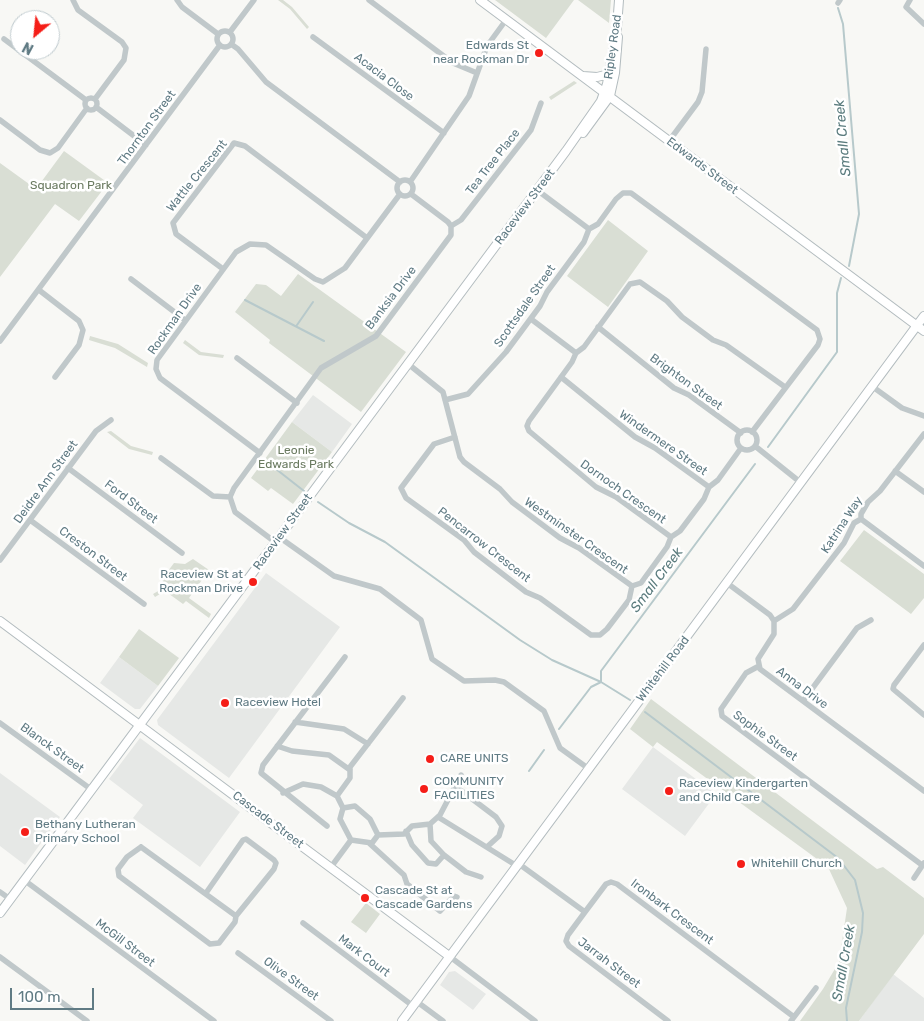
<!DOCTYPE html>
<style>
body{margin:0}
#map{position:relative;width:924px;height:1021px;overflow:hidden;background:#f8f8f5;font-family:Rubik,sans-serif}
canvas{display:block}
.north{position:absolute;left:10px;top:10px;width:50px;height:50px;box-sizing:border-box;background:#fff;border:1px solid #bfcace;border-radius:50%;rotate:208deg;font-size:14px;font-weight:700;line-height:20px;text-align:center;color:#607b84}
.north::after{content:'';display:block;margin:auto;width:18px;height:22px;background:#f51e18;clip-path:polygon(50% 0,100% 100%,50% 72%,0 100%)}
.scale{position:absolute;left:10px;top:988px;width:84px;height:22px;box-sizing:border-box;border:2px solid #607b84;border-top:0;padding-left:6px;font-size:15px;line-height:18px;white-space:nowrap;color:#607b84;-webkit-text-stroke:4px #fff;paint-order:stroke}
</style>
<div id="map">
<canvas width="924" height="1021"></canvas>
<div class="north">N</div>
<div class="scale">100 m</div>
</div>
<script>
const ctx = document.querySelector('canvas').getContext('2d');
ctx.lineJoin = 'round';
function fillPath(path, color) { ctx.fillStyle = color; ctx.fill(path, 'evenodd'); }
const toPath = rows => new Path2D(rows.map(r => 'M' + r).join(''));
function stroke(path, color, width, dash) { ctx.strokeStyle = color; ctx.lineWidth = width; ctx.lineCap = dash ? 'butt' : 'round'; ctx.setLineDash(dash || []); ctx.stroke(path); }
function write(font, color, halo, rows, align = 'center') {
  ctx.font = font + ' Rubik,sans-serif'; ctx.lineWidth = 5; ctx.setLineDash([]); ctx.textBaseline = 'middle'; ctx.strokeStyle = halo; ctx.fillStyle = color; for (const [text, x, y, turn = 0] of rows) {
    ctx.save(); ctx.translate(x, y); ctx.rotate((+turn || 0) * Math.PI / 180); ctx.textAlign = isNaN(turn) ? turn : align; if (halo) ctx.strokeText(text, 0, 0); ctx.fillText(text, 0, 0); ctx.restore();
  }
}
fillPath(toPath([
 [313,395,352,424,332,452,292,422],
 [266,573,340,627,229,778,158,725,157,720],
 [119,657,158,686,140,709,135,709,100,683],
 [140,738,240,812,200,867,133,818,143,805,109,779],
 [653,747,716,794,685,836,622,789],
 [0,773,60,817,25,865,0,846],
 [455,971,486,994,473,1010,440,985,449,972],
 [893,974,924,998,924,1021,859,1021]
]), '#e6e8e6');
fillPath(toPath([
 [278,0,283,0,292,7,309,27,307,29,290,9],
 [495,0,574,0,546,38],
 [578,0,611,0,609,23],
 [574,81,577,83,551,100,549,97],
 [64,151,108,183,79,221,55,204,0,277,0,163,36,189],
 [608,220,648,251,608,307,567,276],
 [298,274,406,352,361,412,269,343,270,340,235,312,256,284,266,285,281,296],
 [90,336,118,344,148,363,147,367,115,348,89,340],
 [185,340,201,352,224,355,223,358,199,355,183,343],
 [292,422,332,452,293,504,271,488,268,491,251,478],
 [111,431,131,446,153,452,152,455,129,449,107,432],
 [864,530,924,574,924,598,911,614,840,561],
 [193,559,209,570,189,598,211,614,209,618,186,601,183,604,165,591,155,597,153,594,165,587,162,579,174,563,185,564],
 [139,629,179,658,158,686,119,657],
 [651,699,877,869,883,867,924,898,924,934,859,1021,800,1021,823,989,839,962,847,908,828,867,657,742,653,747,630,729],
 [366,903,380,914,366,933,351,922]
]), '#d9ded4');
stroke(toPath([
 [838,8,843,24,859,214,849,266],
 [245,300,324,341],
 [297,325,313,302],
 [768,447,837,352,837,293,841,278],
 [267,462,304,491],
 [318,502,349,523,385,542,520,640,552,660,601,682],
 [630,700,601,682,601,671,755,464],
 [645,712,838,858,855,880,863,913,862,932,846,1008,847,1021],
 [559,729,591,687,601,682],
 [529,771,544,750]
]), '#b7c9cb', 2);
const secondary = toPath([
 [480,0,924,331],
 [583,76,597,77,609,74],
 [583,133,610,96,615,73,618,37],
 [0,621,449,956],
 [0,913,566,151,601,101,607,84,617,27,619,0],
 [402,1021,924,316]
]);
stroke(secondary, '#b3bcbf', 10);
stroke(toPath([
 [73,0,78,10,122,42,126,48,124,60,95,99],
 [177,0,182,7,218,34],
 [369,0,453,63,477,73],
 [910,0,906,7,924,24],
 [838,3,840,0],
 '217 39a8 8 0 1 1 16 0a8 8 0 1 1-16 0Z',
 [230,32,254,0],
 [313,37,444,133],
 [4,39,86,100],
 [231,44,238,49,266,82,400,182],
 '85 104a6 6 0 1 1 12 0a6 6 0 1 1-12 0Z',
 [96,107,146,145],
 [0,120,40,150,50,153,58,148,87,108],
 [669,141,698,102,702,92,706,49],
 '397 188a8 8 0 1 1 16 0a8 8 0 1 1-16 0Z',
 [410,182,469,96,487,46,506,20],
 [537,190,589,229,598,224,616,199,623,193,631,193,817,330,820,339,818,345,752,432],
 [451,226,461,220,531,130,541,103],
 [223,269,176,234,173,223,234,143,245,146,367,238],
 [131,279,185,320],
 [39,290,79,321,83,330,79,345,55,377],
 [531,319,576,353],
 [598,327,674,388,689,395,741,433],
 [0,341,220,45],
 [237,358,297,403],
 [407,363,443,392,460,457,464,462,500,489,512,502,560,538,579,548,632,586,641,583,667,547,671,537,680,531,704,499,709,487,718,480,741,448],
 [561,377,635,437,655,448,709,487],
 [873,387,902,408,924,416],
 [445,400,468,394,506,352,540,306,547,292,584,242,589,229],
 '737 440a10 10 0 1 1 20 0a10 10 0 1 1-20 0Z',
 [455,437,434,444,401,488,406,498,464,540,474,552,526,592,540,598,591,635,600,635,607,629,629,600,632,586],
 [755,446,800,482],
 [260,453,160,378,156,369,157,360,236,252,250,244,266,245,315,279,323,282,345,268,400,194],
 [161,458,213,496,230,497],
 [68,468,182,553],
 [895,471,924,492],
 [861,519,924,566],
 [30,520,144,604],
 [279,537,334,576,380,589,421,620,432,659,464,681,495,680,504,682,544,711,560,748,589,769],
 [671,537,616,497,596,487,529,431,527,426,529,421,572,362,576,353,584,347,630,284,640,282,667,301,682,317,713,340,726,345,785,387],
 [275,542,235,512,230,497,234,488,321,368,376,336,451,235,451,226,448,222,411,194],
 [0,560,96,431,111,420],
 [727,583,770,615,774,621,774,634,758,659,760,669,924,791],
 [774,621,793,609,844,543,854,523,861,519,861,514,868,502,880,491,924,434],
 [924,645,894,685,893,689,924,715],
 [759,666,746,673,721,709,722,716,922,865],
 [803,701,857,628,871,620],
 [295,722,344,729,368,744],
 [0,723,92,790],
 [277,746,292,751,329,755,350,770],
 [455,786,496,817,502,826,499,836,488,846],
 [283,793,303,784,321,787,337,796],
 [343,808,337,796,350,778,350,767,403,698],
 [438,817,517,866],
 [430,824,431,841,444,855,466,872,481,877],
 [327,826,261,773,263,765,345,657],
 [406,831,412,845,428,863,436,864,444,855],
 [378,835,404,834,412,826,430,824,440,815,461,775],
 [369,843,404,875,407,884,440,911,454,896,457,897],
 [141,847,236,916,235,922,219,943,210,944,119,876,118,869,127,857,141,847],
 [519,864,585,912,606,884,611,882,617,884,794,1017],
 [331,867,351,840,340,819,343,808,355,806,370,819,378,835,372,843,351,840],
 [914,878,924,863],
 [24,880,214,1021],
 [0,892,10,899],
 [206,893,243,840,246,839,274,860,276,863,274,869,236,916],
 [585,912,568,935,566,941,569,946,668,1021],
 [303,923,413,1006],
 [238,953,331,1021],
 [449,956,535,1021],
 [0,957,87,1021],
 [416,1001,443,1021],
 [791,1021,816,988]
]), '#c0c8ca', 5.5);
stroke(secondary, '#fff', 8);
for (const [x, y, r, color] of [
 [539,53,5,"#f51e18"],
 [253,582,5,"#f51e18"],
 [225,703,5,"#f51e18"],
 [430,759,5,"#f51e18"],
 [424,789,5,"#f51e18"],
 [669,791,5,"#f51e18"],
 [25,832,5,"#f51e18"],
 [741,864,5,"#f51e18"],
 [365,898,5,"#f51e18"]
]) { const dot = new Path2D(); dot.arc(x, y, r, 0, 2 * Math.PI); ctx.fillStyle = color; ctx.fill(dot); stroke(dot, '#fff', 2); }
write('12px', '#607b84', '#fff', [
 ["Edwards St",529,46,"right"],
 ["near Rockman Dr",529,60,"right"],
 ["Raceview St at",243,575,"right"],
 ["Rockman Drive",243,589,"right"],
 ["Raceview Hotel",235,703],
 ["CARE UNITS",440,759],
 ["COMMUNITY",434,782],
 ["FACILITIES",434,796],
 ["Raceview Kindergarten",679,784],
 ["and Child Care",679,798],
 ["Bethany Lutheran",35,825],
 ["Primary School",35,839],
 ["Whitehill Church",751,864],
 ["Cascade St at",375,891],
 ["Cascade Gardens",375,905]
], 'left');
write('12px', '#607b84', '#fff', [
 ["Ripley Road",613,47,-82],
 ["Acacia Close",384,77,37],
 ["Thornton Street",147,128,-54],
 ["Tea Tree Place",493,162,-52],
 ["Edwards Street",702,166,37],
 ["Wattle Crescent",197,176,-51],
 ["Raceview Street",525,207,-53],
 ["Banksia Drive",391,298,-53],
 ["Scottsdale Street",525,306,-55],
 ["Rockman Drive",175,319,-55],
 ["Brighton Street",686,382,36],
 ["Windermere Street",663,443,35],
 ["Deidre Ann Street",46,482,-54],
 ["Dornoch Crescent",623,492,35],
 ["Ford Street",131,502,37],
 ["Katrina Way",842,525,-57],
 ["Raceview Street",283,532,-54],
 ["Westminster Crescent",576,536,35],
 ["Pencarrow Crescent",484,545,38],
 ["Creston Street",93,554,37],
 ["Whitehill Road",663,669,-53],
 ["Anna Drive",802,688,37],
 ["Sophie Street",765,736,36],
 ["Blanck Street",52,748,36],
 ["Cascade Street",268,820,37],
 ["Ironbark Crescent",672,912,37],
 ["McGill Street",125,943,37],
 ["Mark Court",364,956,37],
 ["Jarrah Street",609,963,37],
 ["Olive Street",291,979,36]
]);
write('12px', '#6a7a60', '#fff', [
 ["Squadron Park",71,186],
 ["Leonie",296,451],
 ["Edwards Park",296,465]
]);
write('italic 14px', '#5b7c7e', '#fff', [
 ["Small Creek",843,138,-95],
 ["Small Creek",657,580,-53],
 ["Small Creek",844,963,-80]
]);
</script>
